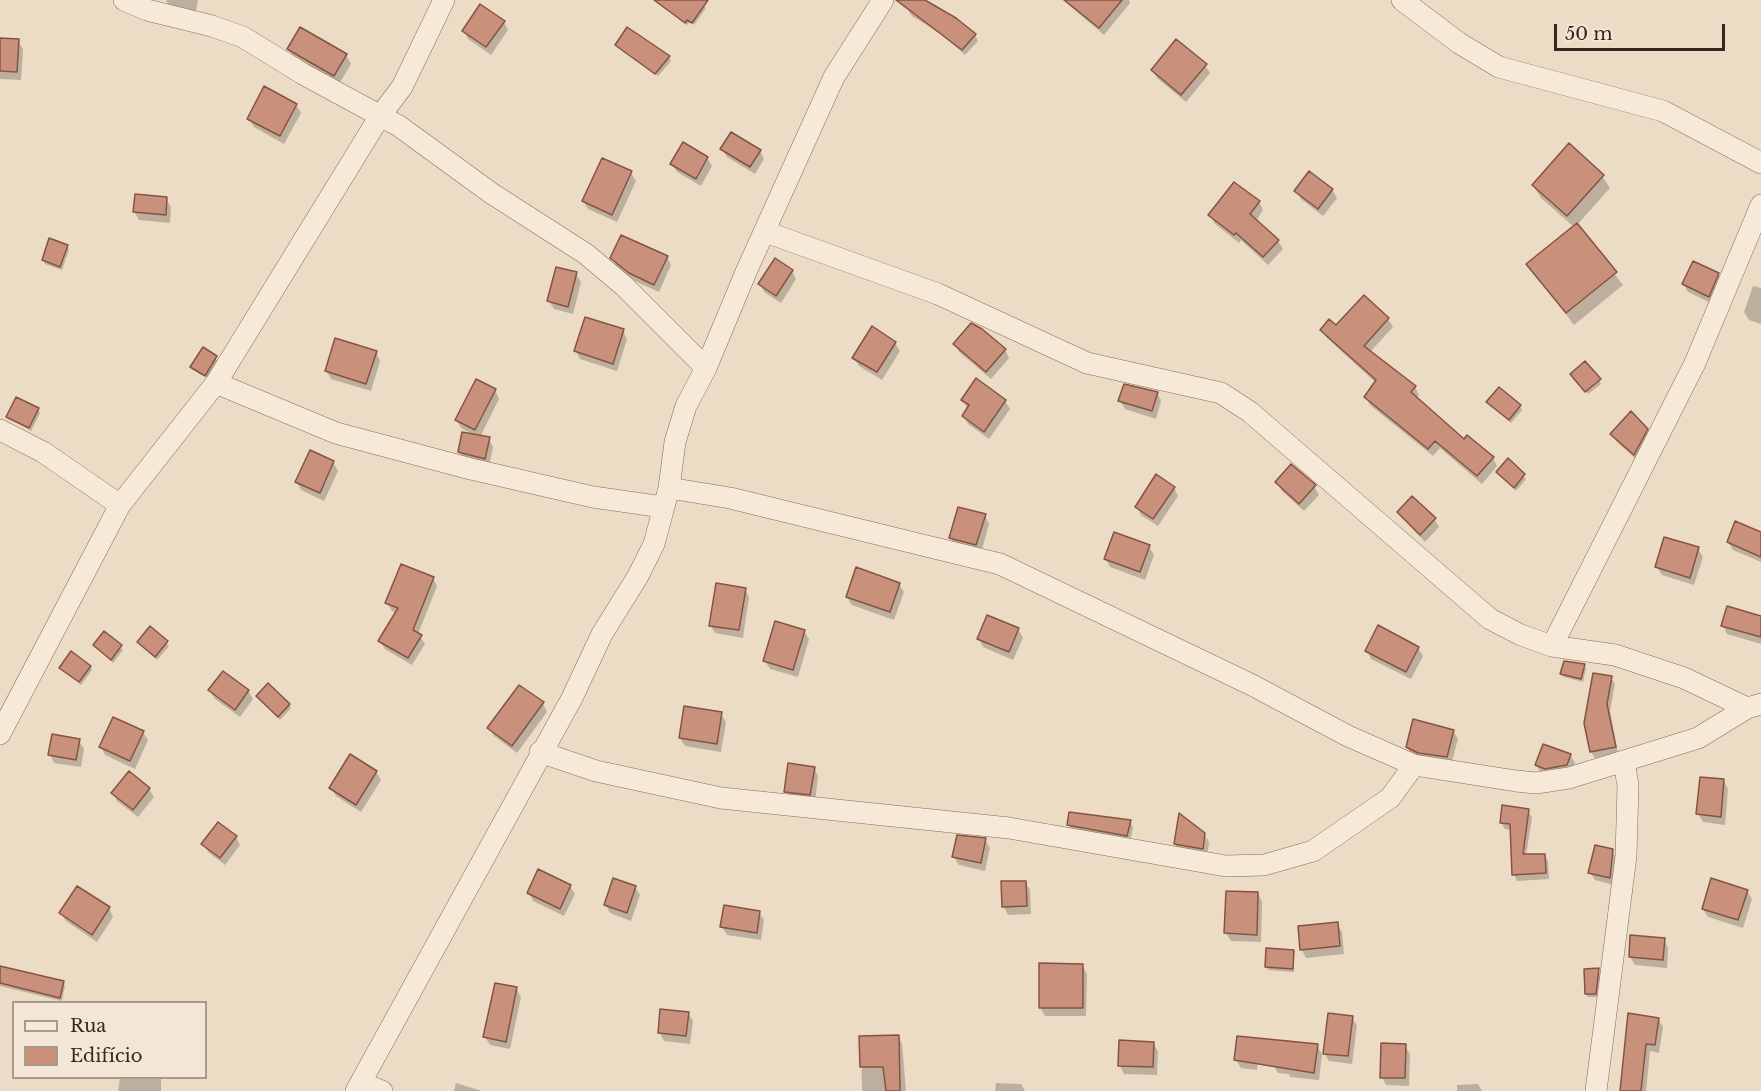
<!DOCTYPE html>
<meta charset="utf-8">
<style>
body{margin:0}
#map{position:relative;width:1761px;height:1091px;overflow:hidden;background:#ecdbc5;font-family:"Libre Baskerville",serif}
canvas{display:block}
.legend{position:absolute;left:12px;top:1001px;width:195px;height:78px;box-sizing:border-box;background:#f4e6d4;border:2px solid #a89a8c;margin:0;padding:8px 10px;list-style:none;font-size:18px;color:#37271f}
.legend li{display:flex;align-items:center;gap:12px;height:30px}
.legend b{width:30px;border:2px solid #a89a8c}
.scale{position:absolute;left:1554px;top:24px;width:171px;height:27px;box-sizing:border-box;border:3px solid #37271f;border-top:0;padding-left:8px;font-size:18px;line-height:21px;white-space:nowrap;color:#37271f;-webkit-text-stroke:4px #f4e6d4;paint-order:stroke}
</style>
<div id="map">
<canvas width="1761" height="1091"></canvas>
<ul class="legend">
<li><b style="height:8px;background:#f7e9d8"></b>Rua</li>
<li><b style="height:16px;background:#c9917c"></b>Edifício</li>
</ul>
<div class="scale">50 m</div>
</div>
<script>
const ctx = document.querySelector('canvas').getContext('2d');
ctx.lineJoin = 'round';
function fillPath(path, color) { ctx.fillStyle = color; ctx.fill(path, 'evenodd'); }
const toPath = rows => new Path2D(rows.map(r => 'M' + r).join(''));
function stroke(path, color, width, dash) { ctx.strokeStyle = color; ctx.lineWidth = width; ctx.lineCap = dash ? 'butt' : 'round'; ctx.setLineDash(dash || []); ctx.stroke(path); }
fillPath(toPath([
 [166,0,198,0,195,15,171,9],
 [655,0,698,0,706,8,694,25,690,22,687,25],
 [914,0,923,0,975,35,978,41,965,55,941,34,912,16,908,10],
 [1063,0,1129,0,1130,3,1104,35],
 [504,22,508,30,491,55,468,39,464,31],
 [0,39,18,41,23,49,21,80,0,79],
 [617,45,669,57,671,61,658,76],
 [289,49,346,55,351,64,339,84,294,58],
 [1205,65,1210,73,1186,102,1157,78,1153,70],
 [296,105,301,113,284,144,254,127,249,119],
 [722,149,760,151,764,159,755,174,727,157],
 [707,158,712,166,701,186,677,172,672,164],
 [631,173,636,181,617,222,588,209,583,201],
 [1602,176,1610,188,1577,225,1623,285,1574,325,1528,264,1574,227,1541,198,1533,185],
 [1332,190,1337,198,1323,216,1301,199,1296,191],
 [166,199,171,207,170,223,139,220,134,211],
 [1259,202,1263,210,1256,221,1278,241,1283,249,1268,265,1241,240,1239,243,1215,224,1210,216],
 [67,246,69,250,62,270,45,264,43,260],
 [667,257,671,265,659,292,635,281,617,266,612,258],
 [792,271,796,279,781,303,764,292,760,284],
 [576,274,581,282,573,314,554,309,549,301],
 [1718,274,1722,283,1713,304,1688,292,1683,283],
 [1753,286,1761,288,1761,324,1749,320,1744,312],
 [1388,319,1393,327,1370,352,1415,387,1419,395,1416,399,1464,441,1493,458,1497,466,1482,484,1440,448,1433,456,1370,405,1366,397,1376,383,1327,338,1322,330],
 [623,331,627,339,617,371,580,359,576,351],
 [895,343,900,351,882,380,859,366,854,358],
 [955,344,1005,350,1009,358,991,379,959,352],
 [203,349,218,361,208,378,192,367],
 [376,352,380,361,371,391,331,379,326,370],
 [1574,377,1599,380,1601,384,1588,394],
 [976,380,1005,401,1010,409,989,439,968,424,964,416,967,408,963,400],
 [495,390,499,399,480,437,489,439,493,447,489,467,464,460,459,452,474,435,461,428,457,420],
 [1157,393,1161,401,1156,419,1125,409,1120,401],
 [1488,403,1520,406,1522,410,1511,423],
 [38,409,40,413,31,431,8,417],
 [1646,430,1651,438,1639,462,1617,442,1612,434],
 [1508,461,1526,479,1516,491,1497,472],
 [333,462,338,471,324,501,301,490,297,482],
 [1277,483,1314,486,1319,495,1304,511,1282,491],
 [1174,488,1178,496,1158,526,1141,515,1137,507],
 [1398,513,1434,519,1439,527,1425,542],
 [985,516,989,524,981,553,955,546,951,538],
 [1115,534,1149,547,1154,555,1145,580,1110,567,1106,559],
 [1761,534,1761,562,1733,550,1728,542],
 [1698,549,1703,557,1694,585,1662,575,1657,567],
 [433,578,437,586,418,634,425,644,412,665,385,649,380,641,397,613,392,611,387,603],
 [899,584,904,592,894,620,852,605,847,597],
 [745,589,749,597,743,638,715,633,710,625],
 [1761,617,1761,644,1727,634,1723,626],
 [150,628,169,646,157,660,139,642],
 [1018,629,1023,638,1013,660,983,647,979,639],
 [804,631,809,639,798,677,770,669,765,661],
 [104,633,123,650,113,663,95,645],
 [1418,648,1423,656,1411,679,1371,659,1367,650],
 [1584,665,1586,669,1583,682,1564,677,1562,674],
 [90,667,92,670,81,685,61,668],
 [223,673,248,691,253,699,240,717,215,699,210,691],
 [1611,678,1615,684,1610,711,1618,753,1595,758,1591,752],
 [258,697,289,704,291,708,280,720],
 [543,704,547,712,517,753,494,736,489,728],
 [721,714,726,722,721,752,685,746,680,738],
 [1453,731,1458,739,1451,765,1412,756,1407,747],
 [143,732,148,740,135,769,105,755,101,747],
 [79,741,84,749,81,767,54,763,50,754],
 [1570,755,1575,763,1571,773,1541,773,1536,765],
 [814,768,818,776,815,802,790,800,786,791],
 [376,772,381,780,361,812,336,796,331,788],
 [1724,781,1728,789,1725,825,1703,822,1698,814],
 [149,789,154,797,138,817,117,801,113,793],
 [1528,811,1532,817,1526,856,1544,855,1548,861,1549,879,1517,881,1514,874,1512,830,1505,829,1501,822],
 [1130,821,1133,828,1130,841,1072,831,1069,825],
 [1204,834,1209,842,1207,856,1180,852,1175,844],
 [236,837,240,845,225,865,208,852,203,844],
 [985,840,990,848,985,871,959,865,954,857],
 [1612,851,1617,859,1614,885,1595,880,1590,872],
 [1025,882,1030,890,1031,914,1008,915,1004,907,1003,883],
 [570,886,575,894,564,916,533,901,529,893],
 [635,887,640,895,631,921,610,913,606,905],
 [1747,891,1752,899,1743,928,1708,917,1703,909],
 [1258,893,1262,902,1261,942,1231,941,1226,933],
 [109,908,113,917,97,942,66,921,61,913],
 [759,912,764,920,761,940,727,935,722,927],
 [1337,924,1342,932,1344,954,1306,958,1302,950],
 [1664,939,1668,948,1667,968,1635,965,1630,957],
 [1293,951,1294,972,1268,970,1266,967],
 [1082,965,1087,974,1086,1016,1045,1016,1040,1007],
 [0,967,63,982,65,986,62,1001,0,986],
 [1598,970,1600,973,1597,997,1588,997,1586,994],
 [516,988,521,997,510,1049,490,1045,485,1037],
 [688,1013,693,1021,690,1044,664,1041,660,1033],
 [1352,1017,1357,1026,1352,1064,1329,1061,1324,1053],
 [1658,1019,1663,1027,1659,1053,1650,1051,1646,1091,1622,1091],
 [898,1036,902,1044,906,1091,862,1091,861,1037],
 [1153,1043,1158,1051,1157,1075,1124,1074,1120,1066],
 [1317,1046,1322,1054,1319,1080,1290,1077,1289,1074,1278,1073,1273,1065],
 [1405,1046,1410,1054,1409,1086,1386,1085,1382,1077],
 [1258,1048,1257,1070,1241,1068,1236,1060],
 [120,1078,161,1078,161,1091,118,1091],
 [456,1083,482,1091,454,1091],
 [996,1083,1021,1084,1025,1091,995,1091],
 [1478,1084,1482,1091,1457,1091,1457,1085]
]), '#0003');
const building = toPath([
 [654,0,708,0,692,23,687,20,685,23,654,0],
 [896,0,925,0,956,18,976,34,962,50,896,0],
 [1064,0,1122,0,1099,28,1064,0],
 [480,4,505,21,486,47,462,31,480,4],
 [300,27,347,54,334,76,287,49,300,27],
 [627,27,670,56,655,74,615,45,627,27],
 [0,38,19,39,17,72,0,71,0,38],
 [1176,39,1207,64,1181,95,1151,70,1176,39],
 [264,86,297,104,280,136,247,119,264,86],
 [731,132,761,150,750,167,720,149,731,132],
 [683,142,708,157,696,179,670,164,683,142],
 [1569,143,1604,175,1567,216,1532,185,1569,143],
 [602,158,632,171,612,215,582,201,602,158],
 [1309,171,1333,189,1318,209,1294,191,1309,171],
 [1234,182,1260,201,1250,214,1279,240,1263,257,1236,233,1234,235,1208,215,1234,182],
 [135,194,167,197,166,215,133,212,135,194],
 [1577,223,1617,272,1566,313,1526,264,1577,223],
 [621,235,668,256,654,285,629,273,610,258,621,235],
 [49,238,68,245,60,267,42,260,49,238],
 [775,258,793,270,776,296,758,284,775,258],
 [1693,261,1719,273,1709,297,1682,284,1693,261],
 [556,267,577,272,568,307,547,301,556,267],
 [1364,295,1389,318,1364,346,1416,386,1411,392,1464,439,1467,435,1494,457,1477,476,1435,441,1428,449,1364,397,1376,380,1320,330,1329,319,1336,325,1364,295],
 [585,317,624,329,613,364,574,351,585,317],
 [971,323,982,329,1006,349,986,372,953,344,971,323],
 [872,326,896,342,877,372,852,358,872,326],
 [335,338,377,351,366,384,325,371,335,338],
 [203,347,217,356,205,376,190,367,203,347],
 [1585,361,1601,379,1585,392,1570,374,1585,361],
 [976,378,1006,400,984,432,962,416,969,405,961,400,976,378],
 [476,379,496,389,475,430,455,420,476,379],
 [1124,384,1158,392,1152,411,1118,401,1124,384],
 [1499,387,1521,405,1509,420,1486,402,1499,387],
 [16,397,39,408,29,428,6,417,16,397],
 [1631,411,1648,429,1634,455,1610,434,1631,411],
 [462,432,490,437,485,459,458,452,462,432],
 [310,450,334,461,320,493,295,482,310,450],
 [1508,458,1525,474,1514,488,1496,472,1508,458],
 [1291,464,1316,485,1299,504,1275,482,1291,464],
 [1156,474,1175,487,1153,519,1135,507,1156,474],
 [1412,496,1436,518,1420,535,1397,512,1412,496],
 [958,507,986,514,976,545,949,538,958,507],
 [1735,521,1761,532,1761,557,1727,542,1735,521],
 [1114,532,1150,545,1140,572,1104,559,1114,532],
 [1664,537,1699,547,1690,578,1655,567,1664,537],
 [401,564,434,577,413,630,422,635,408,658,378,641,398,608,385,603,401,564],
 [856,567,900,583,890,612,846,597,856,567],
 [716,583,746,588,739,630,709,626,716,583],
 [1727,606,1761,616,1761,637,1721,626,1727,606],
 [987,615,1019,628,1009,652,977,639,987,615],
 [775,621,805,630,793,670,763,661,775,621],
 [1378,625,1419,647,1406,672,1365,651,1378,625],
 [150,626,168,641,155,657,137,642,150,626],
 [104,631,122,645,111,660,93,645,104,631],
 [71,651,91,666,79,682,59,668,71,651],
 [1564,661,1585,664,1581,679,1560,674,1564,661],
 [223,671,249,690,235,710,208,690,223,671],
 [1593,673,1612,676,1607,704,1616,747,1590,752,1584,723,1593,673],
 [268,683,290,704,278,717,256,696,268,683],
 [519,685,544,702,512,746,487,728,519,685],
 [684,706,722,712,717,744,679,738,684,706],
 [113,717,144,731,130,761,99,747,113,717],
 [1413,719,1454,730,1447,757,1418,753,1406,747,1413,719],
 [52,734,80,739,76,760,48,755,52,734],
 [1543,744,1571,754,1567,765,1545,769,1535,765,1543,744],
 [350,754,377,771,356,805,329,788,350,754],
 [788,763,815,767,810,795,784,792,788,763],
 [129,771,150,788,133,810,111,793,129,771],
 [1700,777,1724,779,1721,817,1696,814,1700,777],
 [1502,805,1529,809,1523,854,1545,854,1546,873,1512,875,1510,824,1500,823,1502,805],
 [1069,812,1131,820,1127,836,1067,825,1069,812],
 [1179,813,1205,833,1203,849,1174,844,1179,813],
 [218,822,237,836,220,858,201,844,218,822],
 [957,835,986,838,981,863,952,857,957,835],
 [1595,845,1613,849,1610,878,1588,873,1595,845],
 [538,869,571,885,560,909,527,893,538,869],
 [613,878,636,886,627,913,604,905,613,878],
 [1711,878,1748,890,1738,920,1702,909,1711,878],
 [1001,881,1026,881,1027,906,1002,907,1001,881],
 [77,886,110,907,92,935,59,913,77,886],
 [1226,891,1258,892,1257,935,1224,933,1226,891],
 [724,905,760,911,757,933,720,927,724,905],
 [1338,922,1340,946,1300,950,1298,926,1338,922],
 [1630,935,1665,938,1663,960,1629,957,1630,935],
 [1266,948,1294,950,1293,969,1265,967,1266,948],
 [1039,963,1083,964,1083,1008,1039,1008,1039,963],
 [0,966,64,981,60,998,0,983,0,966],
 [1599,968,1596,994,1585,994,1584,969,1599,968],
 [495,983,517,987,506,1042,483,1037,495,983],
 [660,1009,689,1012,686,1036,658,1033,660,1009],
 [1328,1013,1353,1016,1348,1056,1323,1054,1328,1013],
 [1628,1013,1659,1018,1655,1045,1646,1044,1641,1091,1620,1091,1628,1013],
 [899,1035,900,1091,886,1091,883,1067,860,1067,859,1036,899,1035],
 [1237,1036,1318,1044,1314,1073,1234,1060,1237,1036],
 [1119,1040,1154,1042,1153,1067,1118,1066,1119,1040],
 [1381,1043,1406,1044,1405,1078,1380,1078,1381,1043]
]);
fillPath(building, '#c9917c');
stroke(building, '#855343', 1.5);
const street = toPath([
 [124,0,147,10,212,26,243,37,303,74,399,126,491,193,586,254,624,286,706,368],
 [1402,0,1459,43,1499,67,1663,111,1761,163],
 [766,232,938,294,1087,363,1221,393,1250,412,1490,619,1521,635,1552,646,1615,655,1684,678,1747,708],
 [216,383,336,433,471,469,593,497,663,507],
 [0,430,43,452,120,505],
 [669,488,730,498,1000,564,1252,685,1348,736,1414,765,1516,781,1536,783,1569,778,1698,738,1747,708,1761,704],
 [1552,646,1695,363,1761,205],
 [0,734,120,505,216,383,380,116,402,87,444,0],
 [540,752,596,771,721,798,1009,828,1226,866,1264,865,1313,851,1390,798,1414,765],
 [361,1083,382,1091],
 [356,1091,572,698,602,634,638,576,654,544,669,488,675,442,686,406,706,368,746,272,834,77,883,0],
 [1596,1091,1626,856,1628,786,1624,761]
]);
stroke(street, '#866c5c', 22);
stroke(street, '#f7e9d8', 21);
</script>
